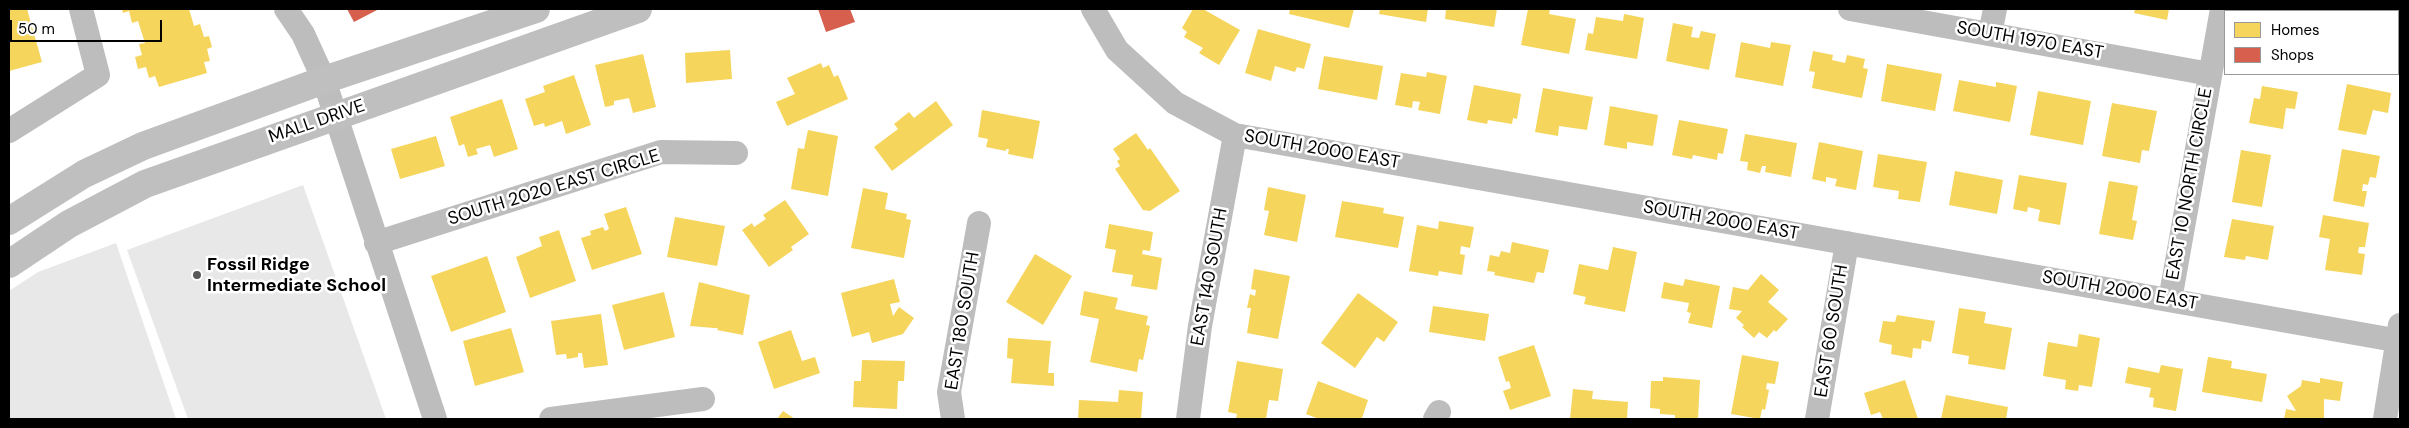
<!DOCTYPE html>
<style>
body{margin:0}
#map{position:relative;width:2409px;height:428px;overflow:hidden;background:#fff;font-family:"DM Sans",sans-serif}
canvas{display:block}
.frame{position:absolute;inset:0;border:10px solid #000;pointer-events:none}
.legend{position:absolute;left:2224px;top:10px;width:175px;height:65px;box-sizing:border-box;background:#fff;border:1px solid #999;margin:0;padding:6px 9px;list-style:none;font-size:15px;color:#000}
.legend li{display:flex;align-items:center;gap:10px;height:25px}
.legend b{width:25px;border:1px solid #999}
.scale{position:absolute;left:10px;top:20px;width:152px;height:22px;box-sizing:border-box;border:2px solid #000;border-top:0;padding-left:6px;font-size:15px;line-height:18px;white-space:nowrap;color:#000;-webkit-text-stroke:4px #fff;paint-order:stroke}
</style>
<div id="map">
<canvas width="2409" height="428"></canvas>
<div class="frame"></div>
<ul class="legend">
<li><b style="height:14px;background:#f6d55c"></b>Homes</li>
<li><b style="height:14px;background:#d6604d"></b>Shops</li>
</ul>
<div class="scale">50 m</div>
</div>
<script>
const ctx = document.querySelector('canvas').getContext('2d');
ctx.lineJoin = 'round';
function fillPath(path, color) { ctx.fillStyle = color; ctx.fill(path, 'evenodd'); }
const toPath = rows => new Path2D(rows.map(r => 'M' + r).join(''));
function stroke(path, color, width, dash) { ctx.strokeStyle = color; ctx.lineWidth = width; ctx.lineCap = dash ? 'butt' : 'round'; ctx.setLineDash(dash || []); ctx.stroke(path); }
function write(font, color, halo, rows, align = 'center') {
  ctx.font = font + ' "DM Sans",sans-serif'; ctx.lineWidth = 5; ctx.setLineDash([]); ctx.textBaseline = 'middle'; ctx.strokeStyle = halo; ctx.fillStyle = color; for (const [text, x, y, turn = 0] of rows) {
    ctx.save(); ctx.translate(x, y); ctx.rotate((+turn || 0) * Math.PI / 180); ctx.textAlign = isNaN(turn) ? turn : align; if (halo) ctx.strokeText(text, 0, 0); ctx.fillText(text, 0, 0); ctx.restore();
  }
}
fillPath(toPath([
 [303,185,386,419,188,419,127,250],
 [116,243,176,419,9,419,9,291,38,272]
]), '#e8e8e8');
fillPath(toPath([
 [9,9,27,9,42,62,9,71],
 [122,9,189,9,194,26,200,24,204,37,209,36,212,47,207,49,210,61,204,62,207,73,159,87,155,76,149,78,146,67,138,69,135,57,142,55,139,44,145,43,138,21,132,23,129,11,123,13],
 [1193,9,1203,9,1240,30,1219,65,1199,53,1203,48,1184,37,1187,32,1182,28],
 [1290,9,1354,9,1349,28,1289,14],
 [1380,9,1428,9,1426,22,1379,14],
 [1446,9,1497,9,1494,27,1445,19],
 [1528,9,1550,9,1549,14,1576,19,1569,54,1521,45],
 [2135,9,2169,9,2167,20,2134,13],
 [1624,14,1644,18,1637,59,1585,50,1588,33,1593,34,1596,17,1623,21],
 [2398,20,2400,21,2399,40,2398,39],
 [1673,23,1693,27,1691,37,1699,38,1701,31,1716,34,1709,70,1666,61],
 [1258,29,1311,44,1304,69,1297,67,1295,72,1275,66,1271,81,1245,73],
 [1741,42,1770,48,1771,42,1791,45,1783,86,1735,77],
 [730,50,732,79,686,83,685,53],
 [1813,51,1833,55,1832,60,1845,63,1847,55,1865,59,1863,68,1868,69,1862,98,1812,88,1815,72,1809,71],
 [643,54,656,107,633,113,629,98,614,101,614,105,605,107,595,65],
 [1324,56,1383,66,1377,100,1318,89],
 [821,63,823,68,829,65,834,77,838,75,848,99,787,126,776,102,795,94,787,78],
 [1887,64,1942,74,1935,111,1881,101],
 [1427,72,1447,76,1440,114,1418,110,1420,102,1413,101,1412,108,1395,105,1401,73,1426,77],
 [574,75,591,125,566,134,562,121,545,127,544,123,534,126,525,99,545,92,543,86],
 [1959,80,1996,87,1996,82,2017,86,2010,122,1953,111],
 [2347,84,2391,93,2388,113,2373,110,2366,135,2338,130],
 [1474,85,1521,94,1517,119,1513,118,1512,124,1488,120,1487,124,1467,120],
 [2262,86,2298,92,2295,109,2286,108,2283,129,2249,123,2254,98,2260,99],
 [1543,88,1593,97,1587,130,1559,126,1558,136,1535,132],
 [2038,91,2091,101,2083,145,2030,135],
 [502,99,518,149,494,157,490,145,476,149,478,154,468,157,464,144,459,146,450,117],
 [936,101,953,125,892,171,874,147,898,129,894,124,909,112,914,118],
 [2112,103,2157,111,2149,151,2142,150,2140,163,2102,156],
 [1610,106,1658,115,1653,146,1627,142,1627,149,1604,145],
 [982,110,1040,121,1033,159,1008,154,1009,149,1006,149,1006,151,986,147,988,139,978,137],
 [1679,120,1728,129,1723,154,1718,153,1717,160,1693,155,1692,159,1672,155],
 [808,130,838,136,828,196,791,189,798,148,804,149],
 [1136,133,1148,150,1150,148,1180,191,1150,211,1143,210,1115,169,1120,166,1117,161,1120,159,1113,149],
 [1745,134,1797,143,1791,177,1765,172,1766,166,1762,166,1760,173,1747,170,1748,162,1740,161],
 [436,136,445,166,400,179,391,149],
 [1819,142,1863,151,1856,190,1835,186,1837,179,1826,177,1826,182,1812,179],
 [2342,149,2380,156,2376,178,2370,177,2368,185,2363,184,2362,191,2367,191,2364,207,2333,201],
 [2241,150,2271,155,2262,207,2232,202],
 [1878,154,1927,162,1920,202,1898,199,1899,191,1873,187],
 [1955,171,2003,180,1997,214,1949,205],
 [2019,175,2067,183,2060,225,2038,221,2040,210,2028,207,2027,212,2013,209],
 [2109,181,2138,186,2132,220,2137,221,2133,240,2099,234],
 [1268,187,1306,195,1297,242,1264,235,1269,211,1264,210],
 [863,188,888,193,885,209,907,214,906,219,911,220,904,258,851,248],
 [785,200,809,234,791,247,793,250,769,267,742,230,752,223,754,227,766,219,763,215],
 [1342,201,1384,208,1383,213,1404,217,1398,248,1335,237],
 [626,207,642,254,592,270,581,238,591,235,590,231,603,227,605,231,609,229,604,214],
 [2323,215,2369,223,2365,247,2359,247,2358,253,2365,254,2362,275,2325,270,2330,239,2319,237],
 [675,217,725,226,717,266,667,257],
 [2232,219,2274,226,2268,260,2246,256,2245,260,2224,257],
 [1439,221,1474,227,1470,248,1461,246,1460,254,1465,255,1462,275,1439,271,1438,276,1409,271,1417,225,1438,229],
 [1109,224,1153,232,1150,251,1143,250,1142,254,1162,258,1157,290,1131,286,1133,275,1112,272,1116,250,1105,248],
 [559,230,576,281,530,298,516,257,542,246,539,237],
 [1512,242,1549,250,1544,273,1537,272,1534,283,1494,275,1495,272,1487,271,1490,255,1499,257,1501,251,1510,253],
 [1613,247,1637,252,1625,312,1584,304,1586,297,1573,294,1579,264,1608,270],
 [1035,254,1072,276,1043,325,1006,302],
 [487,256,506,312,451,332,431,276],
 [1254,269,1290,276,1278,339,1247,333,1251,308,1247,308,1250,294,1255,296,1256,290,1251,289],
 [1761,274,1779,290,1768,302,1788,319,1776,332,1774,330,1767,338,1759,332,1754,338,1742,327,1744,325,1736,318,1742,311,1729,309,1733,287,1748,290],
 [894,279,900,302,890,304,893,316,899,307,914,318,903,334,872,343,869,332,852,337,841,293],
 [1685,279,1720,286,1712,328,1688,323,1691,313,1687,312,1689,303,1661,298,1664,282,1683,286],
 [699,282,750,295,743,335,717,330,718,328,714,328,690,326],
 [1084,291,1118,298,1115,309,1148,316,1146,325,1150,326,1143,360,1139,359,1137,372,1090,362,1099,319,1080,315],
 [664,292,675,337,624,350,612,305],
 [1358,293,1398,322,1384,342,1377,337,1355,368,1321,343],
 [1433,306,1489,314,1485,341,1429,332],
 [1959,308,1986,312,1984,323,2012,328,2005,370,1968,364,1969,356,1952,353],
 [601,314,608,365,584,368,582,353,578,353,578,357,567,359,566,354,556,355,551,321],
 [1897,315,1935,321,1931,342,1922,340,1921,349,1913,348,1912,358,1891,354,1892,345,1879,342,1883,321,1895,322],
 [511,328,524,372,475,386,463,341],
 [791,330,802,361,815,357,820,373,774,389,758,342],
 [2079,334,2100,338,2092,387,2079,385,2078,391,2065,389,2066,380,2043,376,2048,342,2077,347],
 [1008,338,1051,341,1048,373,1054,373,1054,386,1011,383,1013,359,1007,358],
 [1534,345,1551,396,1510,410,1503,391,1511,388,1509,381,1506,382,1498,357],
 [1742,355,1779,362,1775,384,1767,383,1766,389,1769,390,1765,410,1762,409,1760,419,1731,414],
 [2208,357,2232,361,2231,368,2267,374,2262,402,2202,392],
 [862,360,905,361,904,381,898,381,897,409,853,407,854,381,861,381],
 [1237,361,1283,369,1278,401,1269,400,1266,419,1236,419,1237,414,1228,412],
 [2161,365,2183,369,2176,411,2153,407,2154,398,2149,397,2151,388,2125,383,2128,367,2159,373],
 [1663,377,1700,380,1698,419,1675,419,1675,415,1660,414,1660,409,1650,408,1651,381,1663,381],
 [2320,378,2343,382,2340,401,2324,399,2324,419,2284,419,2286,409,2296,411,2287,396,2301,386,2302,380,2320,383],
 [1905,380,1918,419,1883,419,1880,412,1871,415,1864,393],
 [1318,381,1368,400,1362,418,1319,419,1306,414],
 [1573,389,1593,391,1592,399,1628,402,1627,419,1570,419],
 [1119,390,1143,392,1141,419,1078,419,1079,400,1118,402],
 [1946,395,2008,407,2006,419,1941,419],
 [783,411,795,419,777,419]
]), '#f6d55c');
fillPath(toPath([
 [347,9,379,9,354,22],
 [818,9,850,9,855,22,826,32]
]), '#d6604d');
stroke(toPath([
 [286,9,303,34,324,80,435,419],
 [1093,9,1117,50,1175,103,1235,135,2400,341],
 [1850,9,2210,74],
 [1990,34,1995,9],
 [9,131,98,75,81,9],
 [376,243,661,152,736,153],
 [2170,300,2222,9],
 [551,419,703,399],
 [953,419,949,392,979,223],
 [1188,419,1200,326,1235,135],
 [1435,419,1439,412],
 [1817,419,1847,243],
 [2385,419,2400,325]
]), '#bdbdbd', 24);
stroke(toPath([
 [9,221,84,174,143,146,324,80,536,9],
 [9,264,69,224,145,184,638,9]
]), '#bfbfbf', 28);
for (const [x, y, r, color] of [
 [197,275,5,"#595959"]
]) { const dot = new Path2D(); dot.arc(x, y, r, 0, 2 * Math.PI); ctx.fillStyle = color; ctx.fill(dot); stroke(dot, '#fff', 2); }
write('18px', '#000', '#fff', [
 ["SOUTH 1970 EAST",2030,41,10],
 ["MALL DRIVE",317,122,-19],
 ["SOUTH 2000 EAST",1322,150,10],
 ["EAST 10 NORTH CIRCLE",2190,184,-80],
 ["SOUTH 2020 EAST CIRCLE",554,188,-17],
 ["SOUTH 2000 EAST",1721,221,10],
 ["EAST 140 SOUTH",1210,277,-80],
 ["SOUTH 2000 EAST",2120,291,10],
 ["EAST 180 SOUTH",963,321,-81],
 ["EAST 60 SOUTH",1832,331,-81]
]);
write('bold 18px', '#000', '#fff', [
 ["Fossil Ridge",207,265],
 ["Intermediate School",207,286]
], 'left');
</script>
